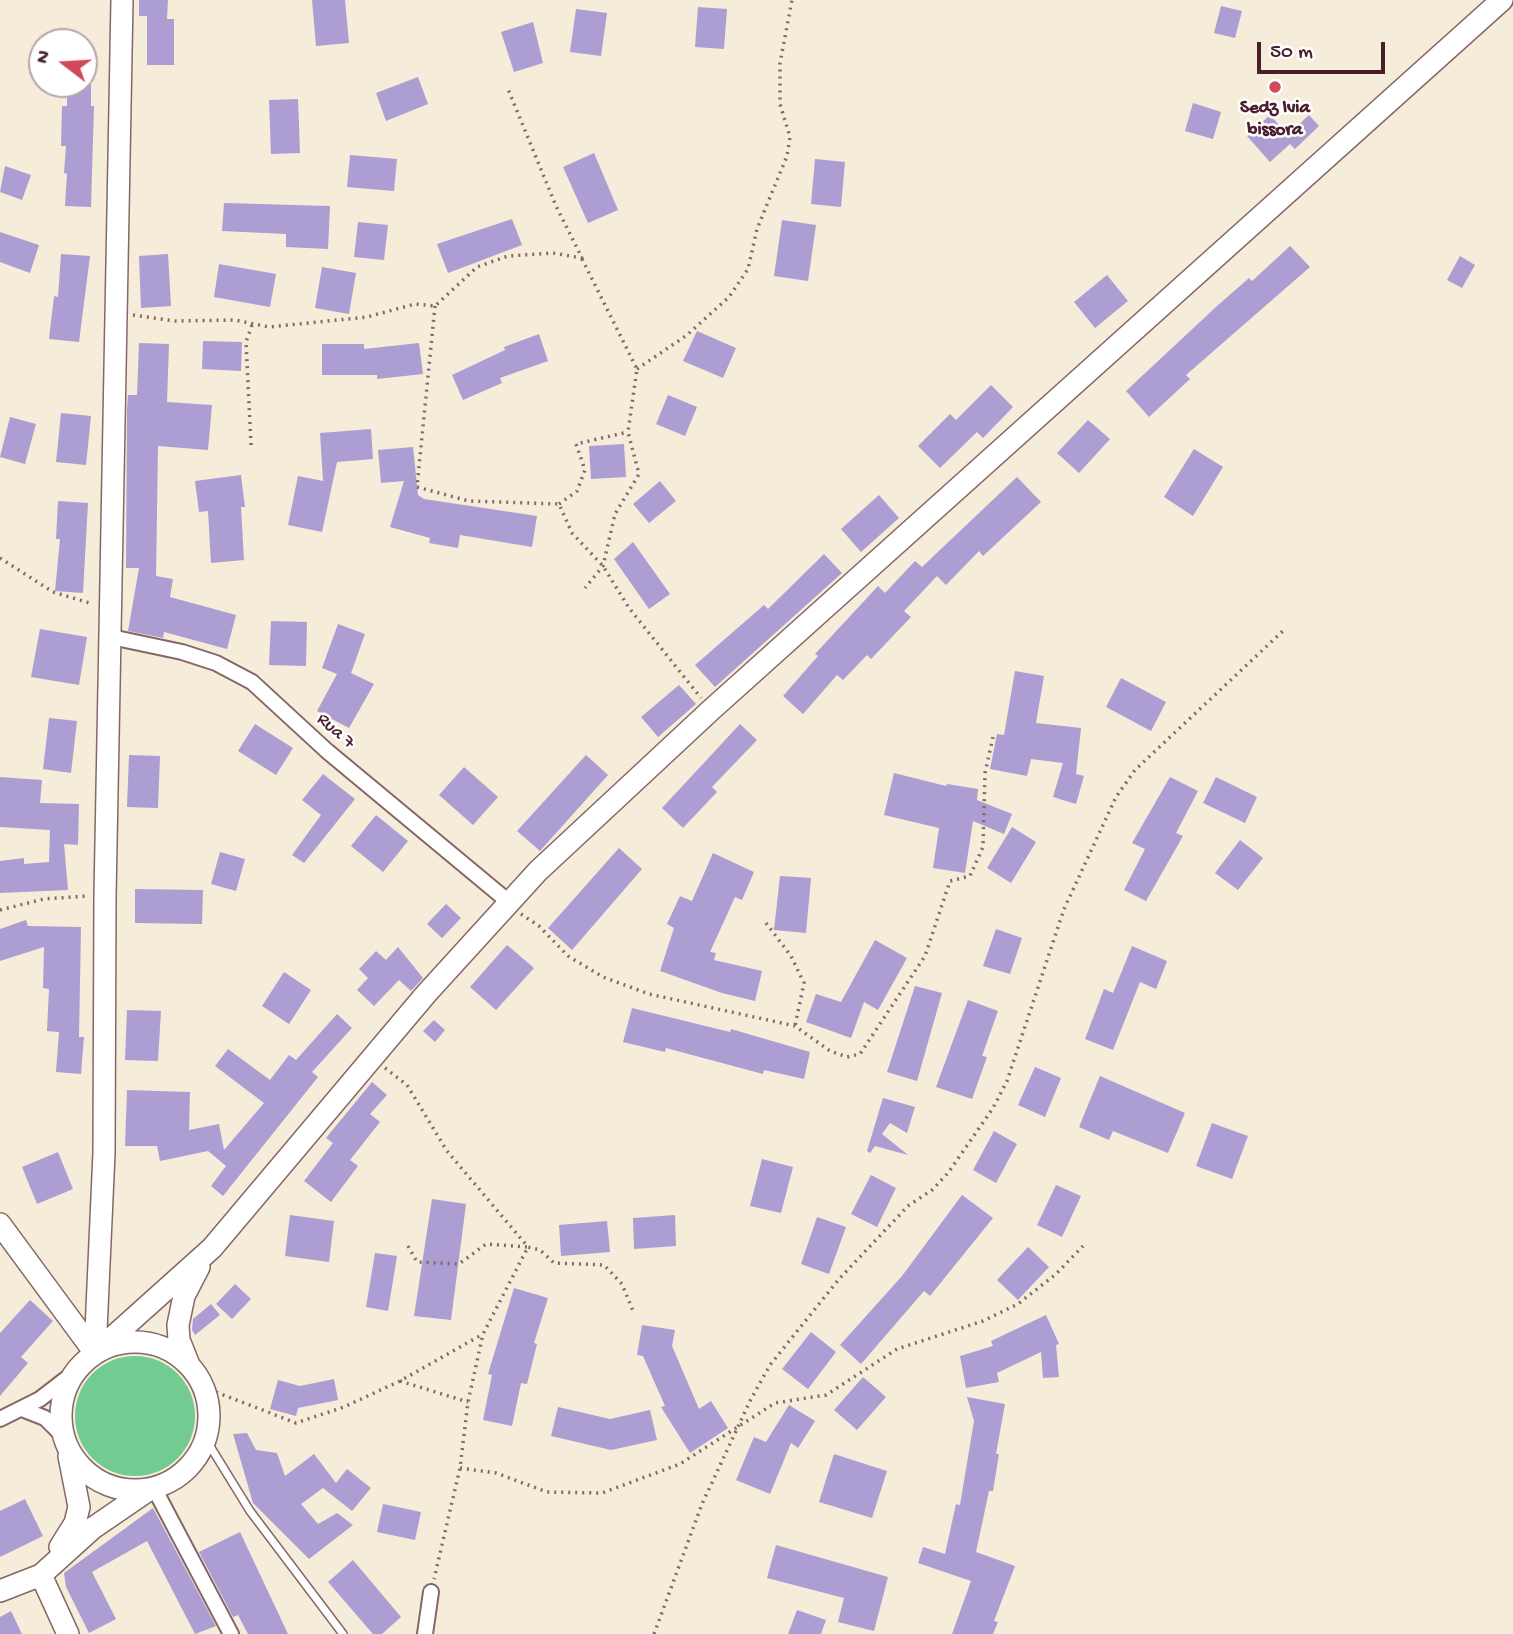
<!DOCTYPE html>
<style>
body{margin:0}
#map{position:relative;width:1513px;height:1634px;overflow:hidden;background:#f5ecd9;font-family:"Gochi Hand",sans-serif}
canvas{display:block}
.north{position:absolute;left:28px;top:28px;width:70px;height:70px;box-sizing:border-box;background:#fff;border:2px solid #b7a5aa;border-radius:50%;rotate:287deg;font-size:19px;font-weight:700;line-height:28px;text-align:center;color:#4a1f2b}
.north::after{content:'';display:block;margin:auto;width:24px;height:32px;background:#d1495b;clip-path:polygon(50% 0,100% 100%,50% 72%,0 100%)}
.scale{position:absolute;left:1257px;top:42px;width:128px;height:32px;box-sizing:border-box;border:4px solid #4a1f2b;border-top:0;padding-left:9px;font-size:21px;line-height:24px;white-space:nowrap;color:#4a1f2b;-webkit-text-stroke:5px #fff;paint-order:stroke}
</style>
<div id="map">
<canvas width="1513" height="1634"></canvas>
<div class="north">N</div>
<div class="scale">50 m</div>
</div>
<script>
const ctx = document.querySelector('canvas').getContext('2d');
ctx.lineJoin = 'round';
function fillPath(path, color) { ctx.fillStyle = color; ctx.fill(path, 'evenodd'); }
const toPath = rows => new Path2D(rows.map(r => 'M' + r).join(''));
function stroke(path, color, width, dash) { ctx.strokeStyle = color; ctx.lineWidth = width; ctx.lineCap = dash ? 'butt' : 'round'; ctx.setLineDash(dash || []); ctx.stroke(path); }
function write(font, color, halo, rows, align = 'center') {
  ctx.font = font + ' "Gochi Hand",sans-serif'; ctx.lineWidth = 5; ctx.setLineDash([]); ctx.textBaseline = 'middle'; ctx.strokeStyle = halo; ctx.fillStyle = color; for (const [text, x, y, turn = 0] of rows) {
    ctx.save(); ctx.translate(x, y); ctx.rotate((+turn || 0) * Math.PI / 180); ctx.textAlign = isNaN(turn) ? turn : align; if (halo) ctx.strokeText(text, 0, 0); ctx.fillText(text, 0, 0); ctx.restore();
  }
}
fillPath(toPath([
 '75 1416a60 60 0 1 1 120 0a60 60 0 1 1-120 0Z'
]), '#72cb91');
fillPath(toPath([
 [139,0,168,0,167,19,174,19,174,65,147,65,147,16,139,16],
 [312,0,345,0,349,43,316,46],
 [1221,6,1242,11,1235,38,1214,33],
 [698,7,727,9,724,49,695,47],
 [576,9,607,13,601,56,570,52],
 [533,22,543,63,514,72,501,32],
 [418,77,428,104,386,121,376,93],
 [67,84,91,84,91,106,94,106,91,207,65,206,67,174,64,173,66,146,61,146,62,106,67,106],
 [298,99,300,153,271,154,269,100],
 [1193,103,1221,112,1213,139,1185,131],
 [1270,115,1288,135,1309,115,1319,126,1295,149,1290,144,1270,162,1247,136],
 [594,153,618,210,588,223,563,167],
 [350,155,397,159,394,191,347,187],
 [815,159,845,162,841,207,811,204],
 [5,166,31,175,22,200,0,192],
 [224,203,330,206,328,249,286,247,286,234,222,231],
 [512,219,522,245,448,273,437,244],
 [782,220,816,225,808,281,774,276],
 [358,222,388,225,384,260,354,257],
 [0,232,39,245,30,273,0,262],
 [1290,246,1310,267,1186,375,1190,379,1149,417,1126,391,1217,306,1249,278,1252,281],
 [61,254,90,256,79,342,49,339,54,296,58,297],
 [168,254,171,306,141,308,139,256],
 [1460,256,1475,265,1462,288,1447,280],
 [219,264,276,274,270,307,214,297],
 [322,267,356,273,349,314,315,308],
 [1107,275,1128,301,1095,328,1074,302],
 [697,331,736,348,723,378,683,361],
 [539,334,548,361,500,378,502,383,463,400,452,375,505,350,504,347],
 [203,341,242,342,241,371,202,369],
 [139,343,169,344,167,402,212,405,208,450,158,446,156,576,173,579,170,597,236,615,227,649,164,632,163,638,128,631,139,568,126,568,127,409,128,395,137,395],
 [419,343,423,374,377,379,377,375,322,375,322,344,364,344,364,349],
 [991,385,1013,407,983,438,977,432,940,468,918,446,950,414,956,420],
 [668,395,697,407,685,436,656,424],
 [61,413,91,416,86,465,56,462],
 [10,417,36,424,25,464,0,457],
 [1088,420,1110,439,1079,473,1057,453],
 [371,429,373,459,337,462,322,532,288,525,298,476,323,481,320,433],
 [624,444,626,477,591,479,589,446],
 [413,447,418,495,424,499,537,516,532,547,460,535,458,548,429,543,430,538,390,527,404,481,381,483,378,450],
 [1194,449,1223,467,1193,516,1164,497],
 [241,475,245,507,241,507,244,560,211,563,208,511,199,512,195,481],
 [1017,477,1041,502,983,556,979,551,946,585,937,576,904,611,911,617,871,659,867,655,843,680,837,675,803,714,783,696,818,656,815,654,878,586,885,593,915,561,922,567],
 [660,481,676,501,649,523,633,504],
 [879,495,899,518,861,552,841,529],
 [58,501,88,503,83,593,55,591,60,539,56,539],
 [633,542,670,594,649,609,614,559],
 [824,554,842,573,715,687,695,665,764,605,768,609],
 [271,621,307,622,306,666,269,665],
 [338,624,365,634,351,673,374,684,349,728,317,711,337,674,322,668],
 [40,629,87,637,79,685,31,677],
 [1015,671,1044,676,1036,723,1081,728,1076,774,1084,776,1076,804,1053,797,1063,763,1031,759,1027,776,990,769,997,734,1004,735],
 [1121,678,1166,702,1151,731,1106,707],
 [679,685,696,704,658,737,641,717],
 [49,718,77,721,71,773,43,769],
 [255,724,293,748,276,775,238,751],
 [740,724,757,740,712,787,717,792,683,828,662,808],
 [129,755,160,756,158,808,127,807],
 [586,755,608,775,540,851,517,831],
 [464,767,498,797,473,825,439,795],
 [894,773,946,786,947,784,978,789,977,800,1012,814,1004,834,973,821,965,873,933,868,939,828,884,815],
 [323,774,355,799,304,863,292,855,321,815,302,800],
 [0,777,42,780,40,803,79,804,78,845,64,844,68,890,0,893,0,861,24,858,24,864,49,862,50,830,0,827],
 [1170,777,1198,791,1176,833,1183,836,1146,901,1124,890,1145,849,1132,843],
 [1216,777,1257,797,1245,823,1203,803],
 [376,815,408,841,383,872,351,846],
 [1012,827,1036,842,1011,883,987,868],
 [1240,840,1263,858,1238,890,1215,873],
 [619,848,642,869,572,950,548,928],
 [220,852,245,859,236,891,211,884],
 [713,853,754,872,742,900,735,897,710,952,716,953,714,960,762,971,755,1001,722,993,660,971,674,928,667,924,680,896,692,901],
 [780,876,811,878,806,933,774,930],
 [135,889,203,890,202,924,135,923],
 [446,904,461,918,442,938,427,924],
 [26,920,28,926,81,927,79,1037,84,1037,81,1074,56,1072,59,1032,47,1031,49,989,43,988,44,947,0,961,0,929],
 [996,929,1022,938,1010,974,983,966],
 [875,940,907,958,878,1010,864,1002,851,1038,806,1022,816,994,841,1002],
 [507,945,534,968,496,1010,470,987],
 [1132,946,1167,961,1156,989,1140,982,1113,1050,1085,1039,1104,989,1113,993],
 [398,947,423,978,411,991,399,980,374,1006,357,990,368,978,359,969,376,951,386,960],
 [284,972,311,990,289,1024,262,1006],
 [915,986,942,993,917,1081,887,1072],
 [968,1000,998,1011,982,1056,987,1057,972,1099,936,1087],
 [632,1008,730,1032,731,1029,810,1052,804,1079,764,1070,763,1074,666,1048,665,1052,623,1042],
 [127,1010,161,1011,158,1061,125,1060],
 [337,1014,352,1028,312,1072,318,1077,223,1196,211,1186,226,1166,208,1151,160,1161,157,1146,125,1146,127,1090,190,1092,189,1130,219,1124,224,1150,264,1103,215,1066,228,1049,270,1080,289,1055,296,1060],
 [434,1020,445,1030,435,1042,423,1031],
 [1035,1067,1061,1078,1045,1117,1018,1105],
 [1100,1076,1185,1113,1168,1153,1113,1131,1109,1140,1079,1127],
 [372,1082,387,1095,370,1114,380,1122,350,1160,358,1166,331,1202,304,1181,333,1143,326,1138],
 [883,1098,915,1107,907,1133,890,1123,882,1134,908,1155,875,1146,870,1153,867,1151],
 [1212,1123,1248,1136,1232,1179,1196,1166],
 [994,1131,1017,1144,996,1183,973,1170],
 [58,1152,73,1189,37,1204,22,1167],
 [762,1159,793,1167,781,1213,750,1206],
 [871,1175,896,1188,877,1227,851,1214],
 [1056,1185,1081,1196,1062,1237,1037,1225],
 [962,1195,993,1218,930,1296,924,1291,861,1364,840,1345,902,1276],
 [432,1199,466,1204,451,1320,414,1316],
 [290,1215,334,1221,329,1262,285,1256],
 [675,1215,676,1246,634,1249,633,1218],
 [817,1217,846,1227,829,1274,801,1264],
 [607,1221,610,1252,561,1256,559,1225],
 [1028,1247,1049,1267,1018,1300,997,1280],
 [375,1253,397,1256,388,1311,366,1307],
 [235,1284,251,1299,232,1319,216,1304],
 [514,1288,548,1298,534,1343,537,1344,527,1384,521,1383,512,1426,483,1420,492,1375,488,1374],
 [30,1300,53,1321,21,1357,28,1363,0,1396,0,1333],
 [211,1304,220,1315,195,1335,192,1330,193,1319],
 [1046,1315,1059,1344,1056,1345,1059,1377,1043,1378,1041,1352,997,1373,999,1382,966,1388,960,1356,993,1346,991,1341],
 [642,1325,675,1330,672,1346,699,1409,711,1401,728,1428,690,1453,661,1407,665,1406,643,1356,637,1355],
 [811,1332,836,1352,808,1389,782,1369],
 [863,1377,886,1397,857,1430,834,1410],
 [334,1379,338,1400,298,1408,296,1416,270,1409,278,1380,300,1386],
 [967,1397,1005,1404,996,1454,999,1454,993,1491,989,1491,976,1552,1015,1566,994,1621,998,1622,993,1634,952,1634,971,1581,918,1563,923,1547,945,1554,956,1504,960,1505,974,1421],
 [789,1405,815,1421,798,1448,791,1443,770,1494,736,1480,754,1437,766,1442],
 [558,1407,610,1419,650,1410,657,1440,611,1450,551,1436],
 [247,1433,256,1450,277,1453,285,1476,314,1454,336,1483,347,1469,371,1488,352,1511,323,1488,301,1504,318,1524,337,1513,353,1525,309,1559,253,1503,233,1434],
 [834,1454,887,1471,872,1518,819,1502],
 [25,1499,43,1536,0,1557,0,1511],
 [383,1504,421,1512,415,1540,377,1532],
 [153,1508,216,1626,195,1634,147,1541,92,1572,116,1619,89,1633,66,1587,64,1573],
 [240,1532,288,1634,248,1634,238,1615,233,1617,199,1552],
 [776,1545,888,1577,874,1631,838,1622,844,1598,767,1578],
 [353,1560,401,1617,382,1634,373,1634,328,1582],
 [797,1610,826,1620,821,1634,788,1634],
 [11,1611,22,1634,0,1634,0,1617]
]), '#ac9ed3');
const lane = toPath([
 [205,1438,250,1511,343,1634]
]);
const street = toPath([
 [111,637,182,652,216,663,252,682,327,751,510,903],
 [22,1409,45,1418,64,1437],
 [0,1419,40,1399,75,1372],
 [154,1488,231,1634],
 [425,1634,431,1592]
]);
const secondary = toPath([
 [0,1224,95,1353],
 '61 1416a74 74 0 1 1 148 0a74 74 0 1 1-148 0Z',
 [95,1353,212,1248,426,994,538,871,711,710,1502,0],
 [95,1353,104,1153,105,896,122,0],
 [189,1365,179,1340,178,1325,184,1296,199,1267],
 [60,1547,75,1523,79,1507,69,1456],
 [41,1575,68,1634],
 [0,1591,41,1575,93,1528,150,1489]
]);
stroke(lane, '#866768', 10);
stroke(street, '#866768', 18);
stroke(secondary, '#866768', 24);
stroke(toPath([
 [582,259,637,369,628,432,639,474,615,514,603,566,585,588],
 [435,306,417,487,469,501,559,504,572,533,603,566,629,608,701,698],
 [133,315,175,321,235,320,269,327,367,317,415,304,435,306,477,267,508,256,553,253,582,258,556,206,508,89],
 [637,369,687,335,729,297,748,269,757,229,787,156,790,137,780,104,780,63,792,0],
 [251,445,246,342,252,325],
 [559,504,577,491,585,470,576,444,628,432],
 [0,558,53,592,93,604],
 [0,910,44,899,87,896],
 [521,914,539,926,568,956,603,977,649,994,795,1026,830,1051,847,1057,860,1054,925,956,950,881,970,876,983,847,985,773,993,737],
 [766,923,791,956,804,983,795,1026],
 [385,1068,407,1085,447,1151,528,1247,540,1250,554,1263,604,1265,622,1284,633,1311],
 [408,1246,417,1262,459,1264,486,1244,528,1247,483,1334,468,1402,460,1468,434,1579],
 [400,1381,468,1402],
 [203,1387,296,1423,344,1407,400,1381,483,1334],
 [460,1468,496,1473,547,1492,602,1493,680,1464,775,1403,826,1395,897,1349,983,1321,1018,1304,1056,1274,1083,1246],
 [654,1634,702,1504,750,1401,770,1365,839,1279,908,1206,932,1190,948,1173,993,1108,1007,1081,1064,909,1116,797,1135,770,1285,629]
]), '#866768', 3.5, [2, 5]);
stroke(lane, '#fff', 7);
stroke(street, '#fff', 14);
stroke(secondary, '#fff', 21);
for (const [x, y, r, color] of [
 [1275,87,7,"#d1495b"]
]) { const dot = new Path2D(); dot.arc(x, y, r, 0, 2 * Math.PI); ctx.fillStyle = color; ctx.fill(dot); stroke(dot, '#fff', 2.5); }
write('bold 19px', '#4a1f2b', '#fff', [
 ["Sedz lvia",1275,109],
 ["bissora",1275,131]
]);
write('19px', '#4a1f2b', '#fff', [
 ["Rua 7",335,732,41]
]);
</script>
